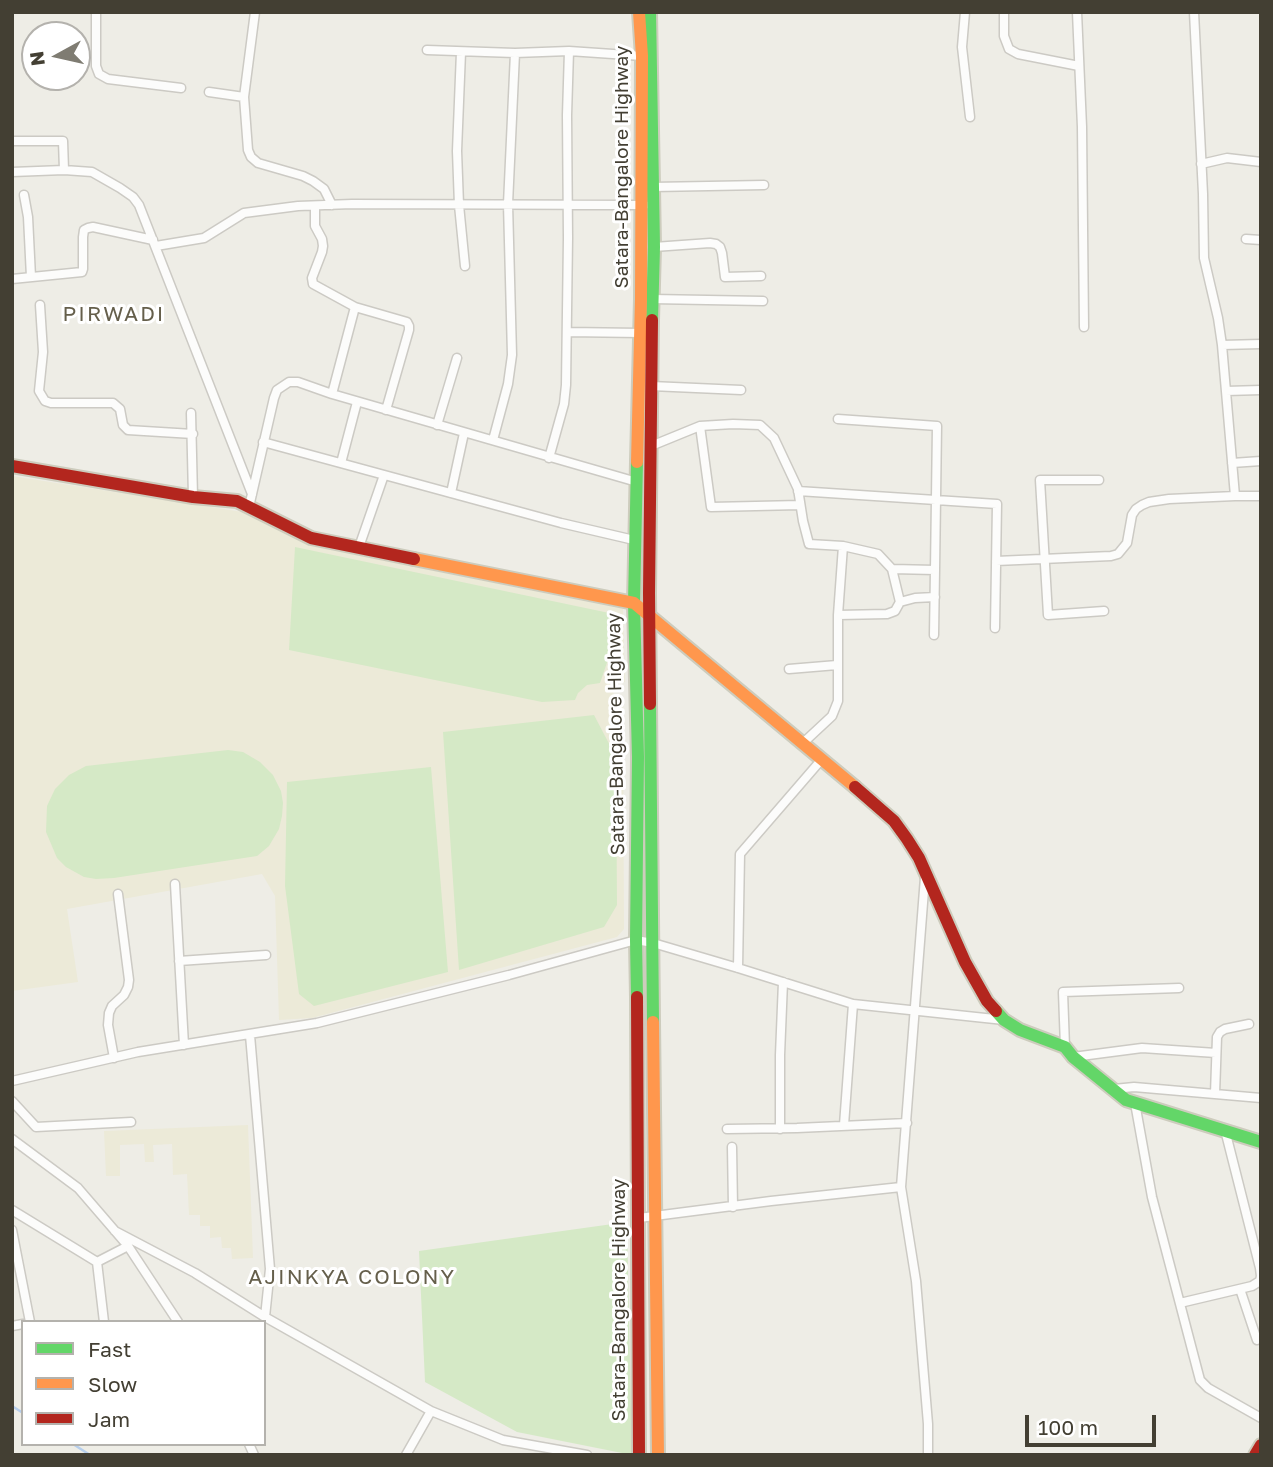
<!DOCTYPE html>
<style>
body{margin:0}
#map{position:relative;width:1273px;height:1467px;overflow:hidden;background:#eeede6;font-family:"Golos Text",sans-serif}
canvas{display:block}
.frame{position:absolute;inset:0;border:14px solid #433f33;pointer-events:none}
.legend{position:absolute;left:21px;top:1320px;width:245px;height:126px;box-sizing:border-box;background:#fff;border:2px solid #b4b2ad;margin:0;padding:9px 12px;list-style:none;font-size:21px;color:#433f33}
.legend li{display:flex;align-items:center;gap:14px;height:35px}
.legend b{width:35px;border:2px solid #b4b2ad}
.north{position:absolute;left:21px;top:21px;width:70px;height:70px;box-sizing:border-box;background:#fff;border:2px solid #b4b2ad;border-radius:50%;rotate:262deg;font-size:19px;font-weight:700;line-height:28px;text-align:center;color:#433f33}
.north::after{content:'';display:block;margin:auto;width:24px;height:32px;background:#7f7c72;clip-path:polygon(50% 0,100% 100%,50% 72%,0 100%)}
.scale{position:absolute;left:1025px;top:1415px;width:131px;height:32px;box-sizing:border-box;border:4px solid #433f33;border-top:0;padding-left:9px;font-size:21px;line-height:24px;white-space:nowrap;color:#433f33;-webkit-text-stroke:5px #fff;paint-order:stroke}
</style>
<div id="map">
<canvas width="1273" height="1467"></canvas>
<div class="frame"></div>
<ul class="legend">
<li><b style="height:9px;background:#63d668"></b>Fast</li>
<li><b style="height:9px;background:#ff974d"></b>Slow</li>
<li><b style="height:9px;background:#b3261e"></b>Jam</li>
</ul>
<div class="north">N</div>
<div class="scale">100 m</div>
</div>
<script>
const ctx = document.querySelector('canvas').getContext('2d');
ctx.lineJoin = 'round';
function fillPath(path, color) { ctx.fillStyle = color; ctx.fill(path, 'evenodd'); }
const toPath = rows => new Path2D(rows.map(r => 'M' + r).join(''));
function stroke(path, color, width, dash) { ctx.strokeStyle = color; ctx.lineWidth = width; ctx.lineCap = dash ? 'butt' : 'round'; ctx.setLineDash(dash || []); ctx.stroke(path); }
function write(font, color, halo, rows, align = 'center') {
  ctx.font = font + ' "Golos Text",sans-serif'; ctx.lineWidth = 6; ctx.setLineDash([]); ctx.textBaseline = 'middle'; ctx.strokeStyle = halo; ctx.fillStyle = color; for (const [text, x, y, turn = 0] of rows) {
    ctx.save(); ctx.translate(x, y); ctx.rotate((+turn || 0) * Math.PI / 180); ctx.textAlign = isNaN(turn) ? turn : align; if (halo) ctx.strokeText(text, 0, 0); ctx.fillText(text, 0, 0); ctx.restore();
  }
}
fillPath(toPath([
 [12,476,249,513,312,546,623,609,625,682,613,685,614,702,623,708,624,929,617,937,312,1018,279,1020,275,896,262,874,67,909,78,982,12,991],
 [248,1125,253,1258,232,1259,231,1248,222,1248,221,1237,210,1238,210,1226,200,1226,200,1215,189,1215,187,1174,173,1175,172,1144,153,1145,154,1162,145,1162,144,1144,120,1145,120,1176,106,1176,104,1131]
]), '#ecead8');
fillPath(toPath([
 [295,547,614,614,616,626,613,645,600,683,587,685,578,693,575,700,542,702,289,650],
 [594,715,616,757,617,905,604,927,459,970,443,732],
 [228,750,243,752,260,762,273,775,281,791,283,803,282,816,279,829,269,846,257,856,114,878,96,879,84,877,66,867,57,858,46,832,47,806,55,789,69,775,86,766],
 [431,767,448,972,314,1006,299,994,285,886,287,782],
 [627,1222,632,1455,517,1432,425,1382,419,1251]
]), '#d5e9c6');
stroke(toPath([
 [12,1406,23,1413],
 [73,1444,90,1455]
]), '#b6ceec', 2.5);
const street = toPath([
 [96,12,96,66,99,74,108,79,181,88],
 [255,12,244,97,248,150,251,157,258,163,303,176,313,181,324,189,332,205],
 [965,12,962,47,970,117],
 [1004,12,1004,36,1009,49,1018,54,1079,66],
 [1077,12,1082,127,1084,327],
 [1194,12,1203,194,1204,258,1218,318,1222,345,1235,496],
 [427,50,515,53,569,51,642,56],
 [461,52,457,151,459,205,465,266],
 [209,92,244,97],
 [12,141,63,141,64,170],
 [1201,164,1227,158,1261,162],
 [12,172,64,170,92,172,120,188,133,197,139,205,252,494],
 [653,187,764,185],
 [24,195,28,217,31,277],
 [315,206,315,226,322,239,323,246,322,252,312,278,313,284,355,307,407,322,409,326,409,330,386,410],
 [1246,239,1261,240],
 [156,246,204,238,244,213,298,206,352,204,645,205],
 [654,247,710,243,716,244,720,247,722,253,725,277,761,276],
 [12,279,82,272,83,269,83,237,84,230,88,228,93,227,153,240],
 [652,299,763,301],
 [40,305,43,352,39,391,45,401,51,403,113,403,120,409,123,425,128,430,193,434],
 [567,332,641,333],
 [1222,345,1261,344],
 [651,386,741,390],
 [1226,391,1261,390],
 [332,394,355,307],
 [191,413,193,497],
 [838,419,937,426,935,570,892,569],
 [437,425,457,358],
 [700,426,711,507,800,505],
 [493,440,508,384,512,355,508,204,515,53],
 [263,442,561,523,634,540],
 [651,446,700,426,733,424,760,425,774,438,798,489,803,521,809,544,843,546,878,554,892,569,900,602],
 [549,458,564,404,566,385,568,238,567,115,569,51],
 [341,463,357,402],
 [1232,463,1261,461],
 [1099,480,1040,480,1048,615,1104,611],
 [798,491,997,504,995,628],
 [451,493,464,433],
 [249,507,274,398,277,390,289,382,298,382,332,394,637,482],
 [359,547,384,475],
 [996,561,1111,556,1118,554,1127,543,1132,515,1136,509,1142,505,1149,502,1169,499,1235,496,1261,496],
 [838,615,887,614,895,611,900,602,915,598,935,597],
 [934,635,935,570],
 [789,669,837,665],
 [803,743,832,716,838,701,838,615,843,546],
 [925,877,901,1187,916,1281,928,1424,928,1455],
 [175,884,184,1045],
 [179,961,266,955],
 [738,968,740,854,822,759],
 [250,1035,270,1269,265,1317],
 [1065,1047,1063,992,1179,988],
 [1073,1057,1142,1048,1216,1053],
 [114,1058,108,1025,109,1013,112,1006,124,995,128,987,129,980,118,894],
 [12,1081,138,1052,317,1023,509,975,636,940,653,943,738,968,853,1004,1004,1020],
 [1114,1089,1134,1087,1261,1098],
 [1215,1094,1217,1037,1220,1032,1225,1029,1249,1024],
 [12,1101,36,1127,131,1122],
 [1135,1103,1152,1197,1200,1380,1208,1388,1261,1418],
 [844,1125,853,1004],
 [727,1129,797,1128,907,1123],
 [780,1129,780,1055,783,982],
 [1225,1130,1260,1268,1261,1276],
 [12,1139,78,1188,128,1246,178,1322],
 [732,1147,733,1207],
 [12,1210,97,1262,128,1246],
 [639,1218,771,1201,901,1187],
 [12,1230,30,1322],
 [115,1231,195,1273,265,1317,431,1411,503,1440,587,1455],
 [97,1262,104,1322],
 [1240,1289,1257,1340],
 [1180,1303,1252,1286,1260,1281,1261,1276],
 [12,1326,23,1324],
 [249,1444,254,1455],
 [406,1455,431,1411]
]);
const fast = toPath([
 [650,12,654,247,652,320],
 [650,704,653,1022],
 [637,997,636,940,638,757,634,603,637,462],
 [996,1011,1004,1020,1020,1030,1065,1047,1073,1057,1126,1100,1261,1142]
]);
const slow = toPath([
 [637,462,641,299,642,56,639,12],
 [414,559,634,603,855,787],
 [653,1022,658,1455]
]);
const jam = toPath([
 [12,466,193,497,237,501,311,538,414,559],
 [650,704,649,593,652,320],
 [855,787,894,821,907,839,919,858,965,962,987,1001,996,1011],
 [637,997,639,1455],
 [1255,1455,1261,1445]
]);
stroke(street, '#cccac4', 11);
stroke(fast, '#cdccbd', 16);
stroke(slow, '#cdccbd', 16);
stroke(jam, '#cdccbd', 16);
stroke(street, '#fcfcfb', 8);
stroke(fast, '#63d668', 12);
stroke(slow, '#ff974d', 12);
stroke(jam, '#b3261e', 12);
write('19px', '#433f33', '#fff', [
 ["Satara-Bangalore Highway",622,167,-90],
 ["Satara-Bangalore Highway",616,734,-91],
 ["Satara-Bangalore Highway",619,1300,-90]
]);
ctx.letterSpacing = '2px';
write('21px', '#655f4b', '#fff', [
 ["PIRWADI",114,314],
 ["AJINKYA COLONY",352,1277]
]);
ctx.letterSpacing = '0px';
</script>
